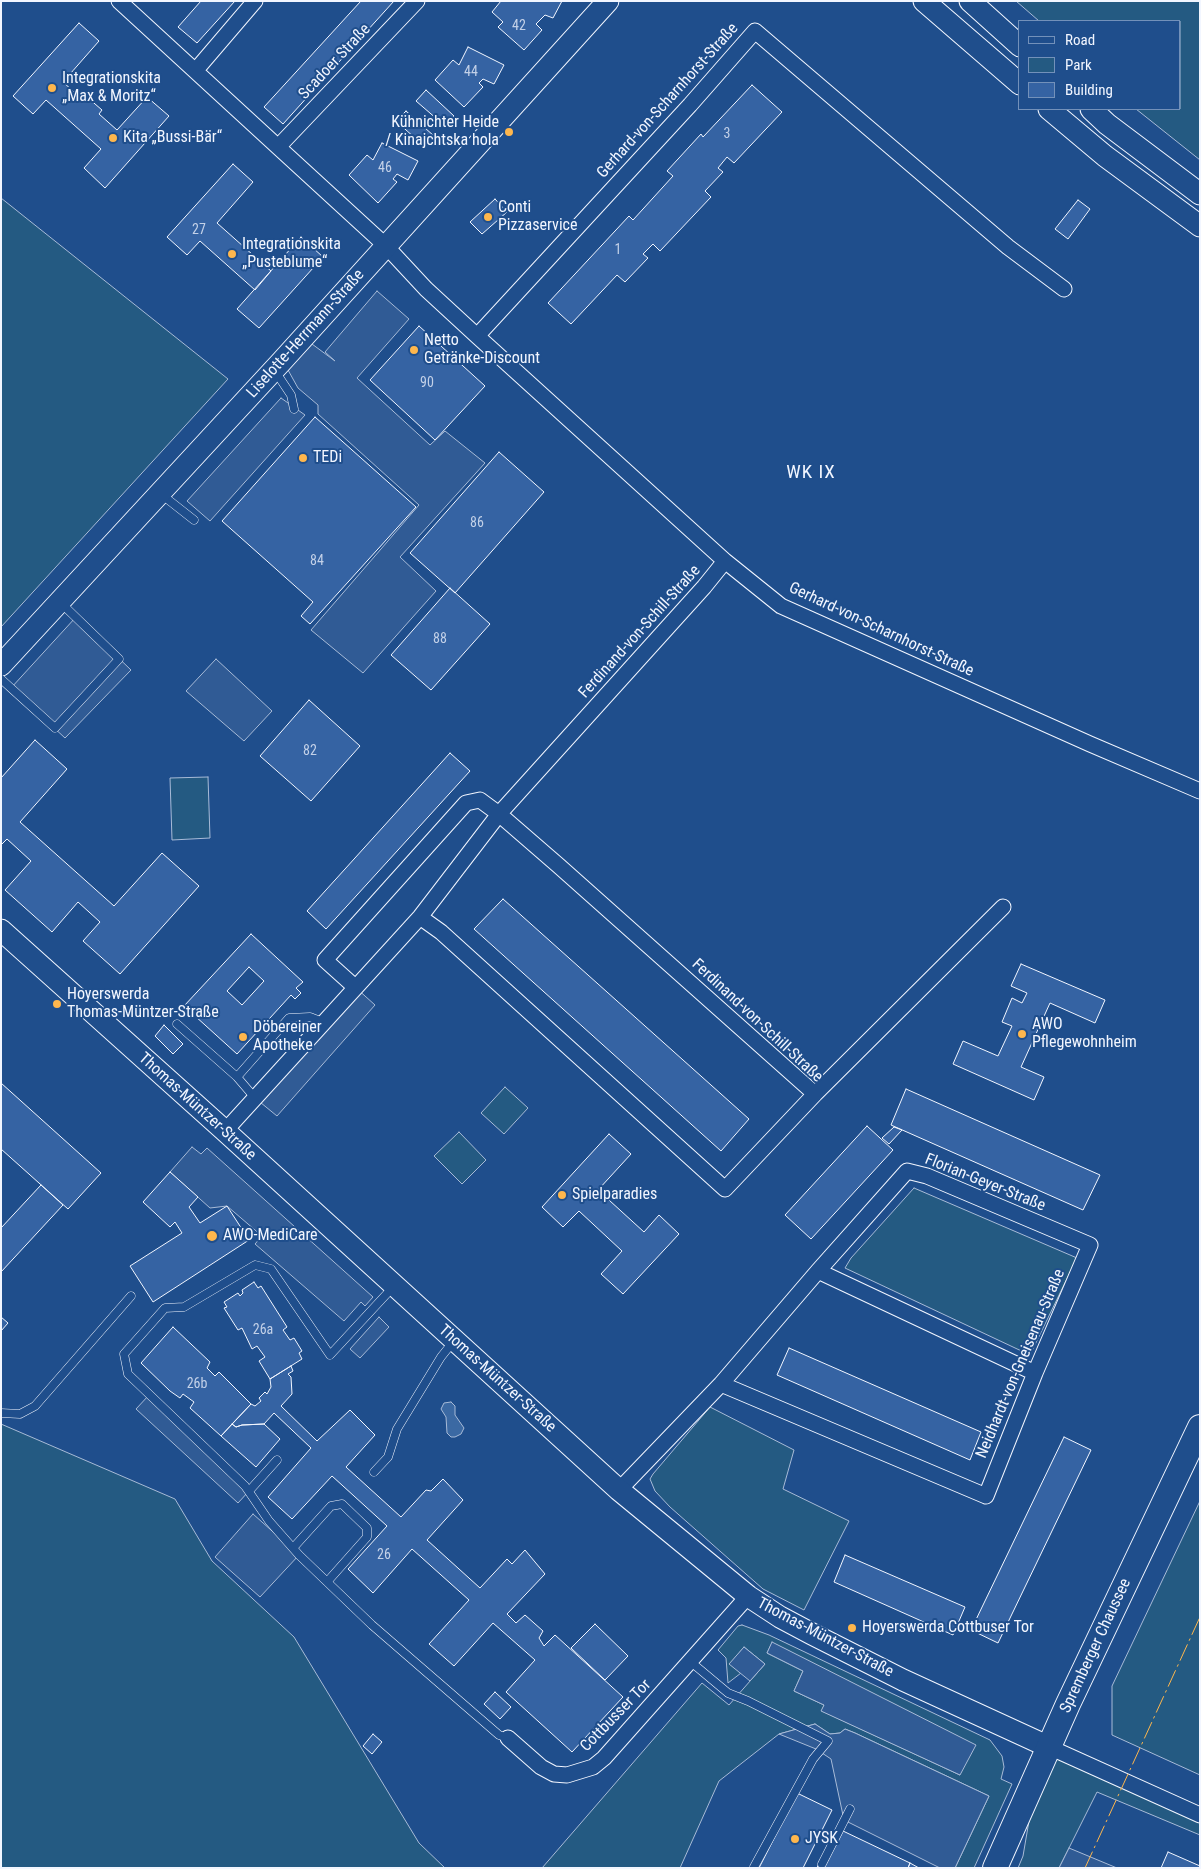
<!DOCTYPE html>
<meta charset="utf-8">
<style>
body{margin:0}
#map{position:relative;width:1201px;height:1869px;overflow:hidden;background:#1f4e8c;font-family:"Roboto Condensed",sans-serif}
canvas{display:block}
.frame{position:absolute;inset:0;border:2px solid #f2f6ff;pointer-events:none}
.legend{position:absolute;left:1018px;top:20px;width:162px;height:90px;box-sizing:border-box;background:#1f4e8c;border:1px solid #7391ba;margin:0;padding:6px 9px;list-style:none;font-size:15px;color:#f2f6ff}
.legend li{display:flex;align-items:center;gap:10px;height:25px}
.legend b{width:25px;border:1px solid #7391ba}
</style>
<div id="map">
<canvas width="1201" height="1869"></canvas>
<div class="frame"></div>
<ul class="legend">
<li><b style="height:6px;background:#1f4e8c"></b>Road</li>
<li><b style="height:14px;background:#245a82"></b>Park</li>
<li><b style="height:14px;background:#3563a3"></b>Building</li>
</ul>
</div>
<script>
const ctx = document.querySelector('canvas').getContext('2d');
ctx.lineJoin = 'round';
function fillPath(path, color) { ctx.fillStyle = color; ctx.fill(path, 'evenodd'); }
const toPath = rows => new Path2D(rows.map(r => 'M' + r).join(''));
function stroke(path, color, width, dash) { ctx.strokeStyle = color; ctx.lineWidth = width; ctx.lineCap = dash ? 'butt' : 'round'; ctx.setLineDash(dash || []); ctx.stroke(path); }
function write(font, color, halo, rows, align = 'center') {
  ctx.font = font + ' "Roboto Condensed",sans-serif'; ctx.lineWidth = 4; ctx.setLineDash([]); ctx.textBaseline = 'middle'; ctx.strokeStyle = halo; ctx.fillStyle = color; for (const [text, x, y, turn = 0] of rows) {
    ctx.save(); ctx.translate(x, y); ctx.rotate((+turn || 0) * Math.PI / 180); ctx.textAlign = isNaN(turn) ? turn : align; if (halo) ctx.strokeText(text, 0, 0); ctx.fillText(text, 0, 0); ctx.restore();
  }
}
const green = toPath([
 [1016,1,1200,1,1200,160,1136,109,1180,109,1180,21,1039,21,1016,1],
 [1,198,228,379,1,627,1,198],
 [208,777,210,838,172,840,170,778,208,777],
 [505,1087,528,1108,504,1134,481,1113,505,1087],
 [459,1132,486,1160,462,1184,434,1156,459,1132],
 [914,1188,1077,1258,1030,1355,845,1268,851,1258,914,1188],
 [710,1407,794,1450,783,1489,849,1521,804,1610,763,1589,670,1507,655,1491,650,1479,653,1474,710,1407],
 [1,1424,175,1499,212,1561,294,1637,419,1843,445,1868,1,1868,1,1424],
 [1200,1501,1200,1775,1112,1735,1112,1686,1200,1501],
 [742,1625,769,1635,990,1740,1002,1756,1004,1767,1001,1779,1012,1784,974,1868,955,1868,989,1796,855,1733,845,1729,840,1733,830,1734,815,1724,779,1734,719,1781,680,1868,542,1868,702,1683,729,1705,765,1664,744,1647,730,1664,741,1673,728,1683,726,1658,718,1650,738,1626,742,1625],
 [772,1643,960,1775,822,1711,824,1705,794,1691,803,1671,767,1653,772,1643],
 [1050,1750,1200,1817,1200,1835,1097,1792,1059,1868,1018,1868,1023,1856,1036,1780,1050,1750]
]);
fillPath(green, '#245a82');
stroke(green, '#a8bbd7', 1);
const parking = toPath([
 [377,291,409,319,357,378,430,445,445,431,485,463,400,557,436,591,363,673,311,630,419,505,318,414,318,405,298,388,288,370,312,344,335,361,325,352,377,291],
 [281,398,305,415,210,521,187,501,281,398],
 [76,617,131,670,65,738,11,688,76,617],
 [216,659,272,711,244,741,186,691,216,659],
 [355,987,375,1005,277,1116,255,1098,355,987],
 [192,1147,201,1154,207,1148,373,1297,365,1306,361,1302,344,1321,255,1244,262,1236,227,1206,210,1208,170,1172,192,1147],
 [379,1317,389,1327,360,1358,350,1349,379,1317],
 [149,1395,249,1491,238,1503,136,1409,149,1395],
 [253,1514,299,1555,260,1597,215,1557,253,1514],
 [772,1642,976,1745,960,1775,821,1711,824,1705,794,1691,803,1671,767,1653,772,1642],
 [744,1647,765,1664,750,1681,729,1664,744,1647],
 [815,1724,830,1734,840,1733,845,1729,855,1733,989,1796,955,1868,940,1868,844,1820,831,1759,816,1749,779,1734,815,1724],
 [1069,1848,1117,1868,1059,1868,1069,1848]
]);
fillPath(parking, '#305b95');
stroke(parking, '#a8bbd7', 1);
const water = toPath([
 [451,1402,455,1406,455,1415,464,1428,461,1434,455,1437,451,1437,447,1433,446,1417,441,1409,444,1403,451,1402]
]);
fillPath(water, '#3b69a3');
stroke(water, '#a8bbd7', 1);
const building = toPath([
 [201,1,235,1,197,43,178,27,201,1],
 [361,1,394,1,283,124,264,107,361,1],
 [501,1,562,1,553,18,545,15,536,24,542,30,524,50,498,27,503,22,492,12,501,1],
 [79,23,99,41,63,82,84,101,87,97,102,110,99,114,117,130,147,97,169,116,105,188,84,168,101,149,46,100,33,114,13,96,79,23],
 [468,47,504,65,494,84,483,79,479,83,483,87,464,107,435,80,453,60,459,65,468,47],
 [752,85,782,112,734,163,727,157,718,168,723,172,705,191,711,197,660,251,653,244,643,254,648,258,625,282,617,275,571,324,548,303,629,216,633,220,673,176,667,171,701,134,703,137,752,85],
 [426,90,454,116,445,126,416,101,426,90],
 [406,111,434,136,425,147,396,121,406,111],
 [382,143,418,161,408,180,397,174,393,179,397,182,378,203,349,175,367,155,373,160,382,143],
 [233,164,253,182,217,223,271,271,255,290,200,241,187,255,167,237,233,164],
 [495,199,507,212,482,234,470,222,495,199],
 [1078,200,1090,209,1068,239,1055,229,1078,200],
 [301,237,323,257,259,328,237,309,301,237],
 [419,326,485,386,435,440,370,380,419,326],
 [315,417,416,507,310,624,301,616,313,602,222,521,315,417],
 [499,452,544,492,455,593,410,553,499,452],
 [450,588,490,624,431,690,391,655,450,588],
 [309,700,360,746,311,801,260,756,309,700],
 [35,740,67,769,20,822,114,906,162,853,199,886,120,974,83,941,100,922,78,902,52,932,5,890,31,861,7,839,1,845,1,778,35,740],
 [450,753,470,771,326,929,307,911,450,753],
 [503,899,749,1119,721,1151,474,929,503,899],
 [251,934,303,982,296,988,301,993,295,999,291,995,237,1054,184,1006,251,934],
 [249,967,264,981,242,1005,227,991,249,967],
 [1021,964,1105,1000,1095,1023,1050,1003,1021,1067,1044,1077,1034,1100,953,1064,963,1041,998,1056,1012,1026,1002,1022,1012,998,1022,1003,1027,993,1011,986,1021,964],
 [164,1025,183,1044,173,1054,155,1036,164,1025],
 [1,1083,101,1173,68,1209,1,1149,1,1083],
 [906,1089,1100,1175,1083,1210,891,1125,906,1089],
 [867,1126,893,1150,811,1239,785,1215,867,1126],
 [894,1127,902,1130,889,1144,882,1138,894,1127],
 [609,1134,631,1154,598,1190,644,1232,659,1215,679,1234,623,1294,601,1274,622,1251,579,1211,563,1227,542,1207,609,1134],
 [170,1172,198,1197,189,1207,200,1223,227,1206,249,1240,153,1302,130,1266,182,1233,175,1222,170,1227,143,1202,170,1172],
 [41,1185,63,1205,1,1272,1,1228,41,1185],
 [254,1282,258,1288,261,1286,287,1327,283,1330,290,1340,294,1338,302,1351,299,1353,302,1359,270,1379,259,1361,265,1357,257,1346,252,1349,242,1328,238,1330,224,1308,227,1307,224,1302,238,1293,240,1296,243,1293,242,1290,254,1282],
 [1,1317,8,1323,1,1331,1,1317],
 [173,1327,210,1362,207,1368,215,1376,219,1372,251,1404,221,1436,190,1408,194,1402,183,1394,180,1398,170,1391,141,1363,173,1327],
 [789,1348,981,1432,970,1460,777,1375,789,1348],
 [291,1366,293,1371,288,1374,291,1377,292,1394,281,1406,317,1441,350,1410,375,1435,346,1467,401,1517,426,1490,431,1491,443,1479,463,1500,427,1540,480,1588,507,1559,512,1564,525,1550,545,1574,507,1614,516,1623,525,1615,543,1631,539,1638,544,1646,555,1635,623,1697,572,1752,506,1692,535,1660,493,1623,454,1666,429,1644,469,1600,412,1549,373,1593,348,1569,387,1526,332,1476,292,1519,268,1497,311,1448,274,1413,264,1424,242,1425,236,1427,232,1424,251,1404,255,1406,261,1401,259,1398,265,1392,267,1394,271,1387,270,1379,291,1366],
 [232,1424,236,1427,242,1425,264,1424,280,1439,256,1467,221,1436,232,1424],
 [1064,1437,1091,1450,998,1643,971,1630,1064,1437],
 [845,1555,965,1607,953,1635,834,1582,845,1555],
 [595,1624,628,1656,605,1680,571,1648,595,1624],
 [495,1692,511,1707,500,1719,484,1704,495,1692],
 [373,1734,382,1742,372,1754,363,1746,373,1734],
 [797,1793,832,1810,803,1868,759,1868,797,1793],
 [843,1831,910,1863,908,1868,817,1868,819,1863,825,1866,843,1831],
 [1168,1852,1200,1866,1200,1868,1161,1868,1168,1852],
 [910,1863,919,1868,908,1868,910,1863]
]);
fillPath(building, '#3563a3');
stroke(building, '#f2f6ff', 1);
const lane = toPath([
 [275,371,291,395,294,409],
 [161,494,194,520],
 [1,679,55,728,119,659,61,603],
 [177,1024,237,1077,255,1098],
 [237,1077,289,1018,310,1017,323,1022],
 [394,1286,330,1355,271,1269,255,1265,184,1307,165,1308,124,1354,128,1374,245,1486,269,1521,299,1555,372,1625,499,1735,508,1738],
 [1,1413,20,1414,35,1406,131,1296],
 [374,1472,388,1457,397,1429,441,1357,453,1342],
 [249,1491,277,1460],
 [293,1548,331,1506,342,1504,367,1528,367,1537,327,1582],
 [691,1662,728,1693,748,1701,828,1741,813,1759,754,1867],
 [822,1864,850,1809]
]);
const street = toPath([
 [119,1,278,147],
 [417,1,278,147,386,246,426,289,477,336,725,561,781,606,1090,744,1200,791],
 [196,70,255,1],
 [477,336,690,105,755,31,1008,247,1064,289],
 [355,987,325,960,466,803,480,800,499,814,559,866,815,1094,725,1189,441,932,420,917],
 [815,1094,1003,907],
 [225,1131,420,917,499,814,704,587,725,561],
 [818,1271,1035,1373],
 [619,1490,721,1384,818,1271,907,1171,927,1176,1090,1245,1035,1373,986,1496,721,1384],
 [508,1738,541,1767,554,1774,567,1775,593,1767,604,1758,748,1596],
 [1049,1747,1200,1815]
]);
const secondary = toPath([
 [924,1,1020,84],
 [970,1,1020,46],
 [1049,109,1105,156,1200,226],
 [1091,109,1107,124,1200,194],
 [1,665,282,361,608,1],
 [1,930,225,1131,619,1490,748,1596,780,1617,812,1634,903,1680,1049,1747]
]);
const primary = toPath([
 [995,1868,1068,1704,1200,1427]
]);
stroke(lane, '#f2f6ff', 9);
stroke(street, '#f2f6ff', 17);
stroke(secondary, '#f2f6ff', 23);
stroke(primary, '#f2f6ff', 26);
stroke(lane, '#1f4e8c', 8);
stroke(street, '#1f4e8c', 15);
stroke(secondary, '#1f4e8c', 21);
stroke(primary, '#1f4e8c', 24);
stroke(toPath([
 [1085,1868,1200,1617]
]), '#ffb74d', 1, [18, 4, 2.5, 4]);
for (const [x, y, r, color] of [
 [52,88,5,"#ffb74d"],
 [509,132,5,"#ffb74d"],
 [113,138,5,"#ffb74d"],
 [488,217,5,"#ffb74d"],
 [232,254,5,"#ffb74d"],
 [414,350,5,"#ffb74d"],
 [303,458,5,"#ffb74d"],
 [57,1004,5,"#ffb74d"],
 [1022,1034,5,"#ffb74d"],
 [243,1037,5,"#ffb74d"],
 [562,1195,5,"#ffb74d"],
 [212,1236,6,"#ffb74d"],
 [852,1628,5,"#ffb74d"],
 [795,1839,5,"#ffb74d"]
]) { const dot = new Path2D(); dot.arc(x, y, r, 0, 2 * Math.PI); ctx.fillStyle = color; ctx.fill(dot); stroke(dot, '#1f4e8c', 2); }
write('14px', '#c3d1e8', null, [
 ["42",519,26],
 ["44",471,72],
 ["3",727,134],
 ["46",385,168],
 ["27",199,230],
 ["1",618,250],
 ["90",427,383],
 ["86",477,523],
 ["84",317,561],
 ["88",440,639],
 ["82",310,751],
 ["26a",263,1330],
 ["26b",197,1384],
 ["26",384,1555]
]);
write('16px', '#f2f6ff', '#1f4e8c', [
 ["Scadoer Straße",335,62,-47],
 ["Gerhard-von-Scharnhorst-Straße",668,101,-48],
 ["Liselotte-Herrmann-Straße",306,334,-48],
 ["Gerhard-von-Scharnhorst-Straße",881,630,25],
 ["Ferdinand-von-Schill-Straße",640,632,-48],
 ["Ferdinand-von-Schill-Straße",757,1021,43],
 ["Thomas-Müntzer-Straße",197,1107,42],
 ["Florian-Geyer-Straße",985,1183,22],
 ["Neidhardt-von-Gneisenau-Straße",1021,1364,-67],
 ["Thomas-Müntzer-Straße",497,1379,42],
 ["Thomas-Müntzer-Straße",825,1638,28],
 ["Spremberger Chaussee",1096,1646,-65],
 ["Cottbusser Tor",616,1716,-46]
]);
write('16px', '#f2f6ff', '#1f4e8c', [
 ["Integrationskita",62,79],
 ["„Max & Moritz“",62,97],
 ["Kühnichter Heide",499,123,"right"],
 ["/ Kinajchtska hola",499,141,"right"],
 ["Kita „Bussi-Bär“",123,138],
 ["Conti",498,208],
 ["Pizzaservice",498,226],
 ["Integrationskita",242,245],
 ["„Pusteblume“",242,263],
 ["Netto",424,341],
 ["Getränke-Discount",424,359],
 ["TEDi",313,458],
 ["Hoyerswerda",67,995],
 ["Thomas-Müntzer-Straße",67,1013],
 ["AWO",1032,1025],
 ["Pflegewohnheim",1032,1043],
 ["Döbereiner",253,1028],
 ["Apotheke",253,1046],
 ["Spielparadies",572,1195],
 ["AWO-MediCare",223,1236],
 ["Hoyerswerda Cottbuser Tor",862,1628],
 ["JYSK",805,1839]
], 'left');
ctx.letterSpacing = '1px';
write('19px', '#f2f6ff', '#1f4e8c', [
 ["WK IX",811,473]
]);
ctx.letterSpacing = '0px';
</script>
